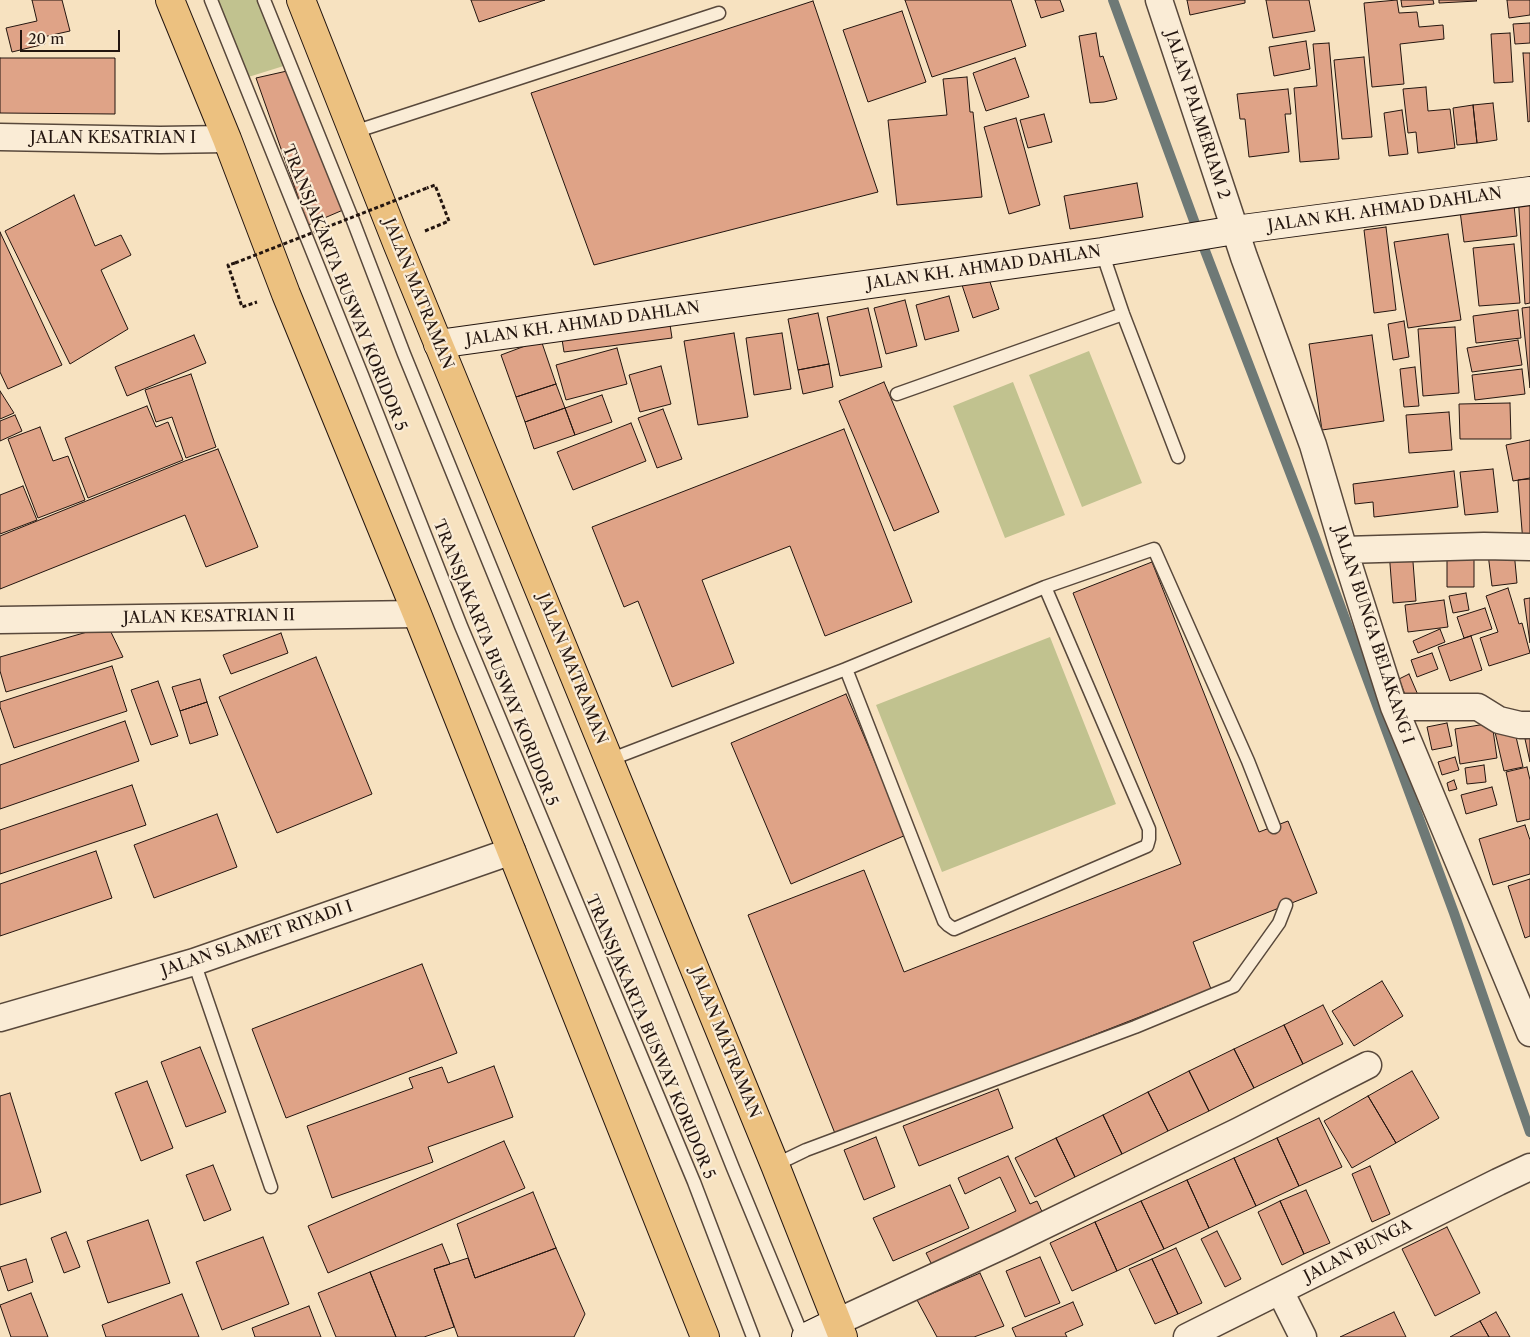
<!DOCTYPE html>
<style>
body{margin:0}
#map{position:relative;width:1530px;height:1337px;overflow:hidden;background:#f7e2c0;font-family:"Libre Caslon Text",serif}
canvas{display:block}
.scale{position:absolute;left:20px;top:30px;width:100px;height:22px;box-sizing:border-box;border:2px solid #23150f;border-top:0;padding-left:6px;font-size:15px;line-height:18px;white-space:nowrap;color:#23150f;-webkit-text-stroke:4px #faecd6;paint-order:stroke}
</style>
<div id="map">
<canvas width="1530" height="1337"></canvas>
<div class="scale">20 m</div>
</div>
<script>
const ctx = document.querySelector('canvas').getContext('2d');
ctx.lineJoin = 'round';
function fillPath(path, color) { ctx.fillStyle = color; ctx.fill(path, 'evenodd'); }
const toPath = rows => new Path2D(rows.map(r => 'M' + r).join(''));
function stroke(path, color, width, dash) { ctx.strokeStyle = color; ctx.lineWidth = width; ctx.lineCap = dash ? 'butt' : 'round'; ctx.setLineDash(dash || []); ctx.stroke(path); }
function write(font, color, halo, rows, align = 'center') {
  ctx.font = font + ' "Libre Caslon Text",serif'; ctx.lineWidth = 4.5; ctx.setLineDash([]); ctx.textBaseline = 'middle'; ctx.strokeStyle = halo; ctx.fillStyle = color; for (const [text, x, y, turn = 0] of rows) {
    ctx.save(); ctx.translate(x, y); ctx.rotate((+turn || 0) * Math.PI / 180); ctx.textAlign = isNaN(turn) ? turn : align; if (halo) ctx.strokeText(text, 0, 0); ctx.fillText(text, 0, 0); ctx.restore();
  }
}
fillPath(toPath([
 [210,0,264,0,290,64,242,79],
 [1089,351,1142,483,1082,507,1029,375],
 [1013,382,1065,515,1005,538,953,406],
 [1050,637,1116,804,942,872,876,705]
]), '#c1c28f');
stroke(toPath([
 [1113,0,1204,248,1314,535,1454,913,1530,1132]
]), '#6e7976', 10);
const building = toPath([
 [32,0,62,0,70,31,43,37,45,44,12,52,6,28,37,21,32,0],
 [471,0,545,0,479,22,471,0],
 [905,0,1011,0,1026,46,932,77,905,0],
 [1035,0,1060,0,1064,11,1041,18,1035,0],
 [1187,0,1245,0,1245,3,1190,15,1187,0],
 [1266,0,1309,0,1315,31,1273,38,1266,0],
 [1397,0,1399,13,1417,12,1419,27,1443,25,1444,39,1400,44,1404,84,1372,87,1364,3,1397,0],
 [1401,0,1433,0,1434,4,1402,7,1401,0],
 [1439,0,1476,0,1477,1,1439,3,1439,0],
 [1507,0,1530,0,1530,15,1509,18,1507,0],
 [813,1,878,192,594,265,531,93,813,1],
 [902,11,926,82,868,102,843,30,902,11],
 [1530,23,1530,43,1515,44,1513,24,1530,23],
 [1096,33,1100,57,1103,56,1117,99,1104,102,1090,103,1079,36,1096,33],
 [1510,33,1513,82,1494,83,1491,34,1510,33],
 [1306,41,1310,69,1274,76,1269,47,1306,41],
 [1329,43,1339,159,1300,162,1294,88,1317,86,1313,44,1329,43],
 [1523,53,1530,53,1530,121,1528,122,1523,53],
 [1364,57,1372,137,1342,139,1334,60,1364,57],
 [0,58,115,58,115,114,0,113,0,58],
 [1015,58,1029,97,986,111,973,73,1015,58],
 [287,71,343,210,308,225,256,78,287,71],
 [967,77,970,112,973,112,982,197,897,205,888,120,947,115,943,79,967,77],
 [1426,87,1428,111,1450,109,1455,148,1418,153,1416,132,1408,133,1403,89,1426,87],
 [1288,89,1291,114,1285,114,1289,152,1249,157,1245,119,1240,119,1237,94,1288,89],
 [1493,103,1497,140,1477,143,1473,105,1493,103],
 [1473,105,1477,143,1457,145,1453,108,1473,105],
 [1402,110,1408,154,1389,156,1384,113,1402,110],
 [1044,114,1052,142,1028,148,1020,120,1044,114],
 [1016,118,1040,205,1009,214,984,127,1016,118],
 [1137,183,1143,217,1070,229,1064,196,1137,183],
 [1518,194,1530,194,1530,303,1525,304,1518,194],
 [74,195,95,246,121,235,131,255,101,270,128,329,70,364,5,231,74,195],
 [1514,205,1517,236,1464,242,1460,211,1514,205],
 [1386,227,1396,310,1374,313,1364,230,1386,227],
 [0,232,62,365,8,389,0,372,0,232],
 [1448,234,1461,320,1408,328,1394,242,1448,234],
 [1514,244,1520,303,1479,306,1473,248,1514,244],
 [988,276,999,309,973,318,962,285,988,276],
 [949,296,959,331,925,340,916,305,949,296],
 [905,300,917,346,886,354,874,308,905,300],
 [1530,307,1530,388,1522,308,1530,307],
 [868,308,882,367,840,376,827,317,868,308],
 [1518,310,1521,338,1476,343,1473,316,1518,310],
 [818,313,829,364,798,370,788,319,818,313],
 [669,318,672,338,564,352,561,333,669,318],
 [1404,321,1409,357,1393,360,1388,324,1404,321],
 [1455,327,1459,393,1423,396,1418,329,1455,327],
 [734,333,748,417,698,425,684,341,734,333],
 [782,333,791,389,754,395,746,338,782,333],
 [194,335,206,363,127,396,115,367,194,335],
 [1372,335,1384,421,1322,430,1309,344,1372,335],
 [541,340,556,384,516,397,501,355,541,340],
 [1518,340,1522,365,1472,372,1467,348,1518,340],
 [617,348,627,384,566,400,556,365,617,348],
 [829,364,833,387,803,394,798,370,829,364],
 [661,366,671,404,640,412,629,375,661,366],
 [1415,367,1419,406,1404,407,1400,369,1415,367],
 [1522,369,1525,394,1475,400,1472,375,1522,369],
 [191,374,216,447,186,458,172,417,156,422,145,390,191,374],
 [884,382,939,512,894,531,839,401,884,382],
 [556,384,565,408,525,422,516,397,556,384],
 [0,391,14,413,0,419,0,391],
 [602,395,612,422,575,435,565,408,602,395],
 [1510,403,1511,439,1460,439,1459,404,1510,403],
 [147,406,156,427,168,422,183,460,88,498,65,438,147,406],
 [565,408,575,435,534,449,525,422,565,408],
 [663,409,682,459,657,468,638,418,663,409],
 [1449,412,1452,450,1409,453,1406,415,1449,412],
 [15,415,22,431,0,441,0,421,15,415],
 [631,423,646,461,573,490,557,452,631,423],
 [40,427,53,461,68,456,85,500,38,518,8,439,40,427],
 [844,429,912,602,825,636,790,546,702,580,734,663,672,687,638,601,624,607,592,527,844,429],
 [1530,440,1530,478,1513,481,1506,445,1530,440],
 [218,449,258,547,206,567,185,515,0,589,0,536,185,461,218,449],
 [1493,469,1498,512,1465,515,1460,472,1493,469],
 [1454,471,1458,507,1374,517,1373,502,1355,504,1353,484,1454,471],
 [1530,479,1530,543,1523,543,1518,480,1530,479],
 [23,486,37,520,0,534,0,495,23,486],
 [1412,549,1416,601,1393,603,1389,551,1412,549],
 [1514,551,1517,583,1492,586,1488,554,1514,551],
 [1447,555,1474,555,1474,587,1447,587,1447,555],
 [1152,562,1259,832,1288,821,1317,893,1193,942,1211,989,836,1136,748,915,864,870,904,972,1181,864,1073,593,1152,562],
 [1508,588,1519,624,1522,623,1530,653,1489,666,1480,638,1498,632,1486,596,1508,588],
 [1466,593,1469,610,1453,613,1449,596,1466,593],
 [1530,598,1530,643,1524,599,1530,598],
 [1444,600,1448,627,1408,632,1405,605,1444,600],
 [1485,608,1492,629,1464,638,1457,617,1485,608],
 [108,626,123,657,6,692,0,671,0,657,108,626],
 [1440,629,1445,642,1418,653,1413,641,1440,629],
 [281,633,288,653,231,674,223,655,281,633],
 [1471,636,1482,670,1450,681,1438,647,1471,636],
 [1432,653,1438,669,1417,677,1411,660,1432,653],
 [316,657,372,794,277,833,219,697,316,657],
 [112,666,127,711,14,748,0,707,0,702,112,666],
 [1409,674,1418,695,1407,700,1399,679,1409,674],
 [200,679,207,702,180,711,172,687,200,679],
 [158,681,178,736,151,745,131,690,158,681],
 [846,694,906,835,791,884,731,743,846,694],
 [207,702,218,735,190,744,180,711,207,702],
 [125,721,139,761,0,809,0,765,125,721],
 [1447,723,1452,746,1432,750,1427,727,1447,723],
 [1492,723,1497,758,1460,764,1455,729,1492,723],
 [1514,728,1523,767,1504,771,1495,732,1514,728],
 [1530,738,1530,762,1525,739,1530,738],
 [1455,757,1459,770,1442,775,1438,762,1455,757],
 [1484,765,1486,782,1467,784,1465,768,1484,765],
 [1527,767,1530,780,1530,819,1517,822,1506,772,1527,767],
 [1454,780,1457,789,1449,791,1447,783,1454,780],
 [132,785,146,825,0,874,0,830,132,785],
 [1492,787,1497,805,1466,814,1461,795,1492,787],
 [217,814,237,867,154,898,134,845,217,814],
 [1525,825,1530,840,1530,874,1493,885,1479,839,1525,825],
 [96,851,112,898,0,936,0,884,96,851],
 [1530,879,1530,936,1525,938,1508,886,1530,879],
 [422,964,457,1053,286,1118,252,1029,422,964],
 [1382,981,1403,1016,1354,1046,1332,1011,1382,981],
 [1323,1005,1343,1044,1303,1064,1284,1025,1323,1005],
 [1284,1025,1303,1064,1254,1088,1234,1049,1284,1025],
 [200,1047,226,1112,186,1127,161,1062,200,1047],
 [1234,1049,1254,1088,1209,1111,1189,1071,1234,1049],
 [494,1066,513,1117,428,1147,433,1162,332,1198,307,1126,413,1088,409,1078,442,1067,448,1083,494,1066],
 [1189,1071,1209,1111,1168,1131,1148,1092,1189,1071],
 [1412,1071,1439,1118,1396,1143,1368,1096,1412,1071],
 [147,1081,173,1148,141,1161,115,1093,147,1081],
 [998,1089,1013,1128,919,1166,903,1126,998,1089],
 [1148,1092,1168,1131,1122,1154,1103,1115,1148,1092],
 [10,1093,41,1192,0,1205,0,1096,10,1093],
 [1368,1096,1396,1143,1352,1168,1324,1121,1368,1096],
 [1103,1115,1122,1154,1075,1177,1056,1138,1103,1115],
 [1319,1118,1342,1167,1299,1186,1277,1138,1319,1118],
 [876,1137,895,1187,864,1200,844,1150,876,1137],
 [1056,1138,1075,1177,1035,1197,1015,1158,1056,1138],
 [1277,1138,1299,1186,1256,1206,1234,1158,1277,1138],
 [504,1141,525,1188,328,1273,308,1226,504,1141],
 [1008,1156,1030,1204,1037,1201,1045,1218,934,1269,926,1253,1016,1211,1000,1177,965,1194,958,1178,1008,1156],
 [1234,1158,1256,1206,1209,1228,1187,1180,1234,1158],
 [213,1165,231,1210,204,1221,186,1175,213,1165],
 [1370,1166,1390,1214,1372,1222,1352,1174,1370,1166],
 [1187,1180,1209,1228,1164,1249,1141,1201,1187,1180],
 [950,1185,969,1228,893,1261,873,1218,950,1185],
 [1306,1190,1330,1243,1304,1254,1280,1201,1306,1190],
 [533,1192,556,1248,475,1278,457,1224,533,1192],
 [1141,1201,1164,1249,1117,1271,1095,1222,1141,1201],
 [1280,1201,1304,1254,1282,1265,1258,1212,1280,1201],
 [148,1220,170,1283,108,1303,87,1241,148,1220],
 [1095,1222,1117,1271,1072,1291,1050,1243,1095,1222],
 [1447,1227,1480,1293,1435,1316,1402,1249,1447,1227],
 [1217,1231,1241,1279,1225,1287,1201,1239,1217,1231],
 [66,1232,80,1267,64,1273,51,1238,66,1232],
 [263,1237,289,1304,222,1330,196,1262,263,1237],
 [442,1244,450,1264,434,1269,454,1327,424,1337,396,1337,370,1272,442,1244],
 [556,1248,585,1314,574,1337,458,1337,434,1269,468,1258,475,1278,556,1248],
 [1176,1248,1202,1303,1178,1314,1152,1259,1176,1248],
 [1040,1257,1060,1303,1025,1317,1006,1271,1040,1257],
 [26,1259,33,1282,8,1291,0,1267,26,1259],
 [1152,1259,1178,1314,1155,1324,1129,1269,1152,1259],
 [370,1272,396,1337,336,1337,318,1293,370,1272],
 [980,1273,1004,1326,974,1337,937,1337,917,1300,980,1273],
 [31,1293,48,1337,11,1337,0,1305,31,1293],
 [182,1294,199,1337,106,1337,102,1325,182,1294],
 [1073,1302,1083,1325,1065,1333,1067,1337,1016,1337,1012,1328,1073,1302],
 [309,1306,321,1337,255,1337,252,1328,309,1306],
 [1394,1312,1406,1337,1340,1337,1394,1312],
 [1496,1312,1510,1337,1489,1337,1480,1321,1496,1312],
 [1480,1321,1489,1337,1450,1337,1480,1321]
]);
fillPath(building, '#dfa387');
stroke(building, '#23150f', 1);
const lane = toPath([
 [211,0,362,375,461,626,694,1182,753,1337],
 [264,0,352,218,404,354,612,865,733,1168,803,1337],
 [354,132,719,13],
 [1102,252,1123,314,1178,457],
 [897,394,1123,314],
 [1045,587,1149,829,1149,839,1147,846,954,929,948,925,944,921,846,669,1045,587,1154,549,1248,761,1274,827],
 [609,760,846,669],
 [194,962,271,1187],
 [775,1165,806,1150,1135,1027,1234,986,1279,923,1286,905]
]);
const street = toPath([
 [1159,0,1244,257,1313,445,1344,550,1394,707,1530,1033],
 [0,137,160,140,227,139],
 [1344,550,1484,546,1530,547],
 [0,620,417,614],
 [1394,707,1478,707,1499,720,1520,725,1530,725],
 [0,1018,194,962,512,851],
 [1280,1291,1303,1337],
 [837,1322,1008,1243,1239,1131,1368,1065],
 [1187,1337,1498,1182,1530,1167]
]);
const secondary = toPath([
 [438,344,1102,252,1235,230,1530,191],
 [806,1337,837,1322]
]);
const primary = toPath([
 [170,0,227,139,286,294,417,614,705,1337],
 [301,0,397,243,775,1165,843,1337]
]);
stroke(lane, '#58483b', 15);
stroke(street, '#58483b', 29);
stroke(secondary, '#23150f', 30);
stroke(primary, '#23150f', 30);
stroke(toPath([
 [425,231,449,221,435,185,427,188],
 [235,263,228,265,242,307,257,302]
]), '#23150f', 3, [4, 2.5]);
stroke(lane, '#faecd6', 12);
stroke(street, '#faecd6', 26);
stroke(secondary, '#faecd6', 28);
stroke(primary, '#ecc180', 28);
stroke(toPath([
 [235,263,427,188]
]), '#23150f', 3, [4, 2.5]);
write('16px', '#23150f', '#faecd6', [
 ["JALAN PALMERIAM 2",1197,115,72],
 ["JALAN KESATRIAN I",113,138],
 ["JALAN KH. AHMAD DAHLAN",1385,210,-8],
 ["JALAN KH. AHMAD DAHLAN",984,268,-8],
 ["TRANSJAKARTA BUSWAY KORIDOR 5",344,288,68],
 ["JALAN MATRAMAN",418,294,68],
 ["JALAN KH. AHMAD DAHLAN",583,324,-8],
 ["JALAN KESATRIAN II",209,617,-1],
 ["JALAN BUNGA BELAKANG I",1373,635,72],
 ["TRANSJAKARTA BUSWAY KORIDOR 5",495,663,68],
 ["JALAN MATRAMAN",572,669,68],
 ["JALAN SLAMET RIYADI I",257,939,-19],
 ["TRANSJAKARTA BUSWAY KORIDOR 5",650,1037,67],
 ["JALAN MATRAMAN",725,1043,68],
 ["JALAN BUNGA",1358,1251,-27]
]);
</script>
